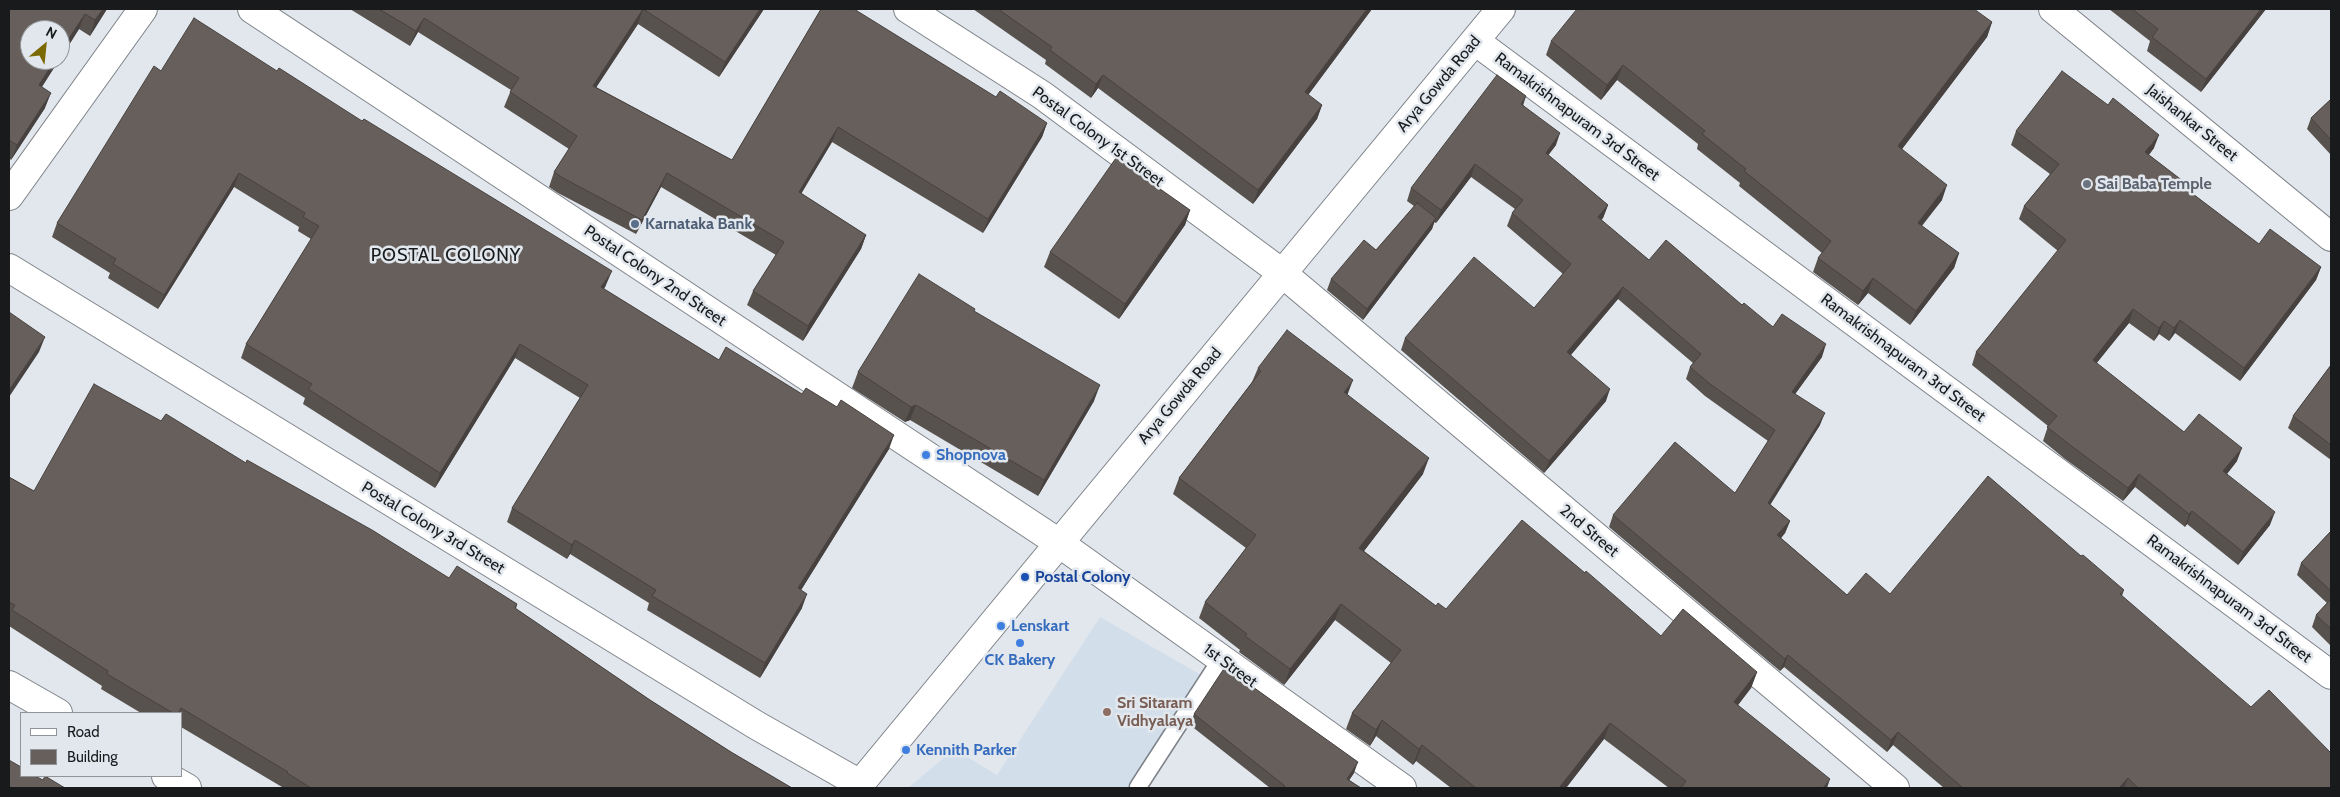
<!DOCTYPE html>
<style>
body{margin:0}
#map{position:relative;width:2340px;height:797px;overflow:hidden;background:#e1e7ed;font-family:Cabin,sans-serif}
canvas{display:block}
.frame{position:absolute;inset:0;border:10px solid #181a1c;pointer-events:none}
.legend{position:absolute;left:20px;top:712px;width:162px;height:65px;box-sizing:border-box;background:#e1e7ed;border:1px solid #919599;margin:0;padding:6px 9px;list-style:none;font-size:15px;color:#181a1c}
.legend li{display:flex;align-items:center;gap:10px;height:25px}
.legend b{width:25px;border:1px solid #919599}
.north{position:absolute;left:20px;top:20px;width:50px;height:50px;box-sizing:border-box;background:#e1e7ed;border:1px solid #919599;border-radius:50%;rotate:28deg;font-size:14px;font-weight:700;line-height:20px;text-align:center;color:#181a1c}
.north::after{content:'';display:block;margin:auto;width:18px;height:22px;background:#7b6a01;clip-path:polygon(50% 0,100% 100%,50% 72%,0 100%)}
</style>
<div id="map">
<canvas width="2340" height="797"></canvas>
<div class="frame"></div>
<ul class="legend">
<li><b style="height:6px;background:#fff"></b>Road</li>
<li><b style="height:14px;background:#665f5b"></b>Building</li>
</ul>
<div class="north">N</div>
</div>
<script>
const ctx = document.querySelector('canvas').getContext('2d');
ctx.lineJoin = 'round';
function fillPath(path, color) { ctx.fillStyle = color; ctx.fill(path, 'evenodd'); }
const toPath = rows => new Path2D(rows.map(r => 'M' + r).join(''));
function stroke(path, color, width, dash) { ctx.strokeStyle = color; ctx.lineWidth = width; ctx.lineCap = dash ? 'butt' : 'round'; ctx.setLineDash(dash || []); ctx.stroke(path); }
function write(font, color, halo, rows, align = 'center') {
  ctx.font = font + ' Cabin,sans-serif'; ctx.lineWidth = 5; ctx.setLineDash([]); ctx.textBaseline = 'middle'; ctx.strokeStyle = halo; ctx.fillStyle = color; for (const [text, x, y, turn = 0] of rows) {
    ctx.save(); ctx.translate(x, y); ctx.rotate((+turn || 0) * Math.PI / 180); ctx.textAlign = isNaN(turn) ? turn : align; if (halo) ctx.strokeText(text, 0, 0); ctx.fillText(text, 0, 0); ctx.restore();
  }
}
fillPath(toPath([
 [1100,617,1201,675,1130,782,1139,788,908,788,954,749,997,775]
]), '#d3deeb');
const service = toPath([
 [1138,787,1221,659]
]);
const minor = toPath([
 [252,9,1059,543,1402,788],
 [908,9,1042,95,1282,273,1895,788],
 [2053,9,2331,237],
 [1475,41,2331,675],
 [9,196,143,9],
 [9,685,58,713],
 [166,776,187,788]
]);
const secondary = toPath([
 [9,268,756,725,860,784,1501,9]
]);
stroke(service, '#7d8288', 19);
stroke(minor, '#7d8288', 30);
stroke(secondary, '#7d8288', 30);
stroke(service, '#fff', 16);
stroke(minor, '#fff', 28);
stroke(secondary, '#fff', 28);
fillPath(toPath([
 [9,9,107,9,90,36,79,29,60,59,60,30,30,60,59,60,42,87,45,108,11,160,9,158],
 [350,9,764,9,719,77,638,24,596,87,732,160,821,9,1047,123,1042,137,983,233,832,142,801,193,866,235,861,249,803,341,747,305,753,291,776,255,661,187,636,234,558,193,549,187,554,172,569,149,504,107,511,90,418,32,410,46],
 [973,9,1372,9,1308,95,1322,105,1317,119,1253,204,1098,88,1091,98,1045,64,1046,60],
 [2109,9,2266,9,2201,92,2147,51,2150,41],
 [1992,22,1987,37,1902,149,1942,200,1922,226,1959,253,1954,268,1910,325,1868,293,1858,305,1813,272,1818,258,1822,253,1739,186,1740,183,1697,149,1698,144,1617,80,1601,100,1546,55,1551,41],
 [161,71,606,285,604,289,719,360,889,449,801,590,802,608,760,678,647,610,649,603,570,554,567,559,507,522,512,508,580,398,515,358,435,488,303,404,305,398,241,358,246,344,311,239,298,231,299,227,234,187,158,309,108,278,110,273,52,237,57,223],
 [2331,99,2331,155,2307,129,2311,118],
 [1523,105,1556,145,1548,155,1608,205,1603,218,1601,220,1649,260,1742,305,1773,327,1822,357,1795,394,1820,425,1770,504,1790,521,1785,533,1781,538,1847,595,1890,594,2081,556,2124,590,2122,596,2331,788,1944,788,1893,745,1887,752,1784,667,1780,671,1609,527,1613,515,1735,493,1768,441,1705,396,1686,379,1690,367,1693,363,1618,299,1571,355,1606,401,1544,473,1401,350,1405,338,1534,308,1563,274,1507,226,1512,213,1515,209,1471,177,1436,223,1434,222,1432,229,1363,320,1327,290,1331,279,1376,250,1414,206,1407,201,1411,188],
 [2016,131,2154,148,2149,155,2192,188,2190,192,2259,244,2321,267,2316,280,2240,381,2175,333,2169,341,2159,334,2154,341,2129,323,2096,363,2184,432,2237,461,2227,474,2270,525,2238,565,2187,524,2185,527,2135,487,2123,501,2065,459,2043,441,2048,426,1972,365,1976,352,2058,251,2019,219,2024,206,2050,174,2011,145],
 [1190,210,1185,225,1119,319,1044,267,1050,252],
 [974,311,1094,401,1038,496,910,420,905,422,852,388,858,372],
 [2331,365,2331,460,2288,428,2293,416],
 [1258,368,1348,395,1423,474,1364,551,1436,606,1446,609,1661,636,1757,672,1751,688,1738,705,1827,788,1669,788,1604,739,1566,788,1451,788,1416,761,1413,765,1376,736,1370,746,1346,729,1352,713,1391,663,1335,620,1284,685,1239,652,1240,650,1199,618,1205,602,1246,548,1173,494,1179,478,1252,382],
 [161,421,246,463,449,578,517,604,516,609,650,700,731,752,792,788,282,788,282,787,181,727,181,713,141,713,101,689,102,686,9,626,9,477,34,491],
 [2331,531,2331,646,2312,627,2316,615,2327,603,2297,575,2301,563],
 [1194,714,1354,773,1349,780,1361,788,1270,788,1190,725]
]), '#58524e');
fillPath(toPath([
 [103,9,107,9,90,36,95,20],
 [643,9,638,24,588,100,593,86],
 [760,9,764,9,719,77,725,62],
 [1367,9,1372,9,1300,106,1305,92],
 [2261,9,2266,9,2201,92,2206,79],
 [85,14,79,29,60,59,60,52],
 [424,18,418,32,410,46,416,31],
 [1992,22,1987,37,1893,161,1898,146],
 [55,60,59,60,33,100,39,85],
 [1623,65,1617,80,1601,100,1607,85],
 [1103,75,1098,88,1091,98,1096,84],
 [51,93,45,108,11,160,17,145],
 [1526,96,1522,109,1521,104],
 [1322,105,1317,119,1253,204,1258,190],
 [1047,123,1042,137,983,233,988,219],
 [838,127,832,142,794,206,799,192],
 [1560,133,1556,145,1541,165,1546,153],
 [2159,135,2154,148,2140,165,2145,152],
 [1475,164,1471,177,1436,223,1441,210],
 [239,173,234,187,158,309,164,295],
 [667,173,661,187,636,234,642,220],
 [1947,185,1942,200,1912,237,1918,223],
 [1608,205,1603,218,1593,229,1598,217],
 [1190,210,1185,225,1119,319,1125,304],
 [1436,218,1432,229,1363,320,1367,309],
 [866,235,861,249,803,341,808,326],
 [1959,253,1954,268,1910,325,1916,311],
 [2321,267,2316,280,2240,381,2244,368],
 [612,271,606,285,596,302,601,287],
 [1873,278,1868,293,1858,305,1863,291],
 [1623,287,1618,299,1563,364,1567,352],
 [2133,309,2129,323,2088,374,2093,360],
 [2180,320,2175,333,2169,341,2174,328],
 [2164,321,2159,334,2154,341,2159,328],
 [45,337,39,352,9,397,9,390],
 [520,344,515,358,435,488,440,473],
 [1826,344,1822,357,1788,404,1792,392],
 [1353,380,1347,396,1344,392],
 [1100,385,1094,401,1038,496,1044,480],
 [1610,389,1606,401,1544,473,1549,461],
 [916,405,910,420,905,422,911,407],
 [1825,413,1820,425,1764,515,1768,503],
 [894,435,889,449,793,603,798,588],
 [2242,448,2237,461,2219,484,2223,471],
 [1429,458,1423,474,1354,564,1359,548],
 [2139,474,2135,487,2123,501,2128,488],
 [2192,511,2187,524,2185,527,2189,514],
 [2275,512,2270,525,2238,565,2243,552],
 [1790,521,1785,533,1773,548,1777,535],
 [575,540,570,554,567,559,572,545],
 [807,594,802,608,760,678,765,663],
 [1341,604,1335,620,1284,685,1290,669],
 [1788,655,1784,667,1780,671,1785,659],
 [1757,672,1751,688,1728,718,1734,702],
 [1382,720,1376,736,1370,746,1376,730],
 [1610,723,1604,739,1566,788,1559,788],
 [1898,732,1893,745,1887,752,1891,740],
 [1422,745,1416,761,1413,765,1419,749],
 [1358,762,1354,773,1344,788,1347,779],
 [2128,778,2124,788,2119,788],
 [1830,779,1827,788,1823,788]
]), '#474240');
const building = toPath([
 [9,9,103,9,95,20,85,14,60,52,60,30,30,30,30,60,55,60,39,85,51,93,17,145,9,140,9,9],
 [379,9,760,9,725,62,643,9,593,86,732,160,821,9,854,9,996,97,1000,91,1047,123,988,219,838,127,799,192,866,235,808,326,753,291,784,242,667,173,642,220,563,178,554,172,577,136,510,92,519,78,424,18,416,31,379,9],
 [998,9,1367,9,1305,92,1322,105,1258,190,1103,75,1096,84,1050,50,1052,47,998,9],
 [1577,9,1974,9,1992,22,1898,146,1947,185,1918,223,1959,253,1916,311,1873,278,1863,291,1818,258,1831,241,1744,171,1746,169,1702,134,1705,131,1623,65,1607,85,1551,41,1577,9],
 [2132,9,2261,9,2206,79,2152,37,2158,29,2132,9],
 [194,18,277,71,279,68,362,121,364,119,612,271,601,287,719,360,726,347,802,394,806,388,837,407,841,400,894,435,798,588,807,594,765,663,652,596,656,590,575,540,572,545,512,508,588,385,520,344,440,473,308,389,312,384,246,344,319,226,303,217,305,213,239,173,164,295,113,264,116,259,57,223,154,66,161,71,194,18],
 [2062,71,2108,105,2113,98,2159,135,2145,152,2192,188,2189,191,2259,244,2270,229,2321,267,2244,368,2180,320,2174,328,2164,321,2159,328,2133,309,2093,360,2184,432,2199,414,2242,448,2223,471,2275,512,2243,552,2192,511,2189,514,2139,474,2128,488,2070,445,2047,427,2057,416,1976,352,2066,240,2024,206,2059,164,2016,131,2062,71],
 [1497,75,1526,96,1521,104,1560,133,1546,153,1608,205,1598,217,1649,260,1666,240,1742,305,1744,303,1773,327,1782,314,1826,344,1792,392,1825,413,1768,503,1790,521,1777,535,1847,595,1866,573,1890,594,1988,476,2081,556,2083,555,2124,590,2120,594,2251,707,2269,690,2331,753,2331,788,2138,788,2128,778,2119,788,1963,788,1898,732,1891,740,1788,655,1785,659,1613,515,1675,442,1735,493,1775,430,1710,384,1690,367,1701,354,1623,287,1567,352,1610,389,1549,461,1405,338,1474,257,1534,308,1571,264,1512,213,1523,200,1475,164,1441,210,1411,188,1497,75],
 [2331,99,2331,140,2311,118,2331,99],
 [1116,158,1190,210,1125,304,1050,252,1116,158],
 [1417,203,1436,218,1367,309,1331,279,1364,240,1376,250,1417,203],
 [919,274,975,309,974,311,1100,385,1044,480,916,405,911,407,858,372,919,274],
 [9,312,45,337,9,390,9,312],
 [1287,330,1353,380,1344,392,1429,458,1359,548,1436,606,1438,603,1446,609,1522,520,1585,573,1586,571,1661,636,1683,609,1757,672,1734,702,1830,779,1823,788,1681,788,1686,781,1610,723,1559,788,1476,788,1422,745,1419,749,1382,720,1376,730,1352,713,1401,650,1341,604,1290,669,1245,636,1247,634,1205,602,1256,535,1179,478,1261,371,1258,368,1287,330],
 [2331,365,2331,445,2293,416,2331,365],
 [94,384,161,421,166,414,246,463,247,460,372,530,449,578,457,566,517,604,515,608,650,700,731,752,792,788,311,788,287,773,288,772,181,708,178,713,173,713,107,674,108,671,12,610,15,605,9,602,9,477,34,491,94,384],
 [2331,531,2331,591,2301,563,2331,531],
 [2331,599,2331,629,2316,615,2331,599],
 [1225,667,1358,762,1347,779,1361,788,1283,788,1285,786,1194,714,1225,667],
 [9,760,21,767,21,776,35,776,43,780,45,776,65,788,9,788,9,760]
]);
fillPath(building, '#665f5b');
stroke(building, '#474240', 1);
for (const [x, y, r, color] of [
 [2087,184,5,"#6b7280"],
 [635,224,5,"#5c6f8a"],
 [926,455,5,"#3f7fe0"],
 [1025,577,5,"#1a4fb4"],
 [1001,626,5,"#3f7fe0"],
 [1020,643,5,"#3f7fe0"],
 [1107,712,5,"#8d6e63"],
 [906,750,5,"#3f7fe0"]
]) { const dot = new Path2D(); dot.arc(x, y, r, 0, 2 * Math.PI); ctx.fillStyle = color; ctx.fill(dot); stroke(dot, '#e1e7ed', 2); }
write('16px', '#181a1c', '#e1e7ed', [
 ["Arya Gowda Road",1439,84,-50],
 ["Ramakrishnapuram 3rd Street",1577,117,37],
 ["Jaishankar Street",2192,123,39],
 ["Postal Colony 1st Street",1098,137,36],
 ["Postal Colony 2nd Street",655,276,34],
 ["Ramakrishnapuram 3rd Street",1903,358,37],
 ["Arya Gowda Road",1180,396,-50],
 ["Postal Colony 3rd Street",433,528,31],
 ["2nd Street",1589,531,40],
 ["Ramakrishnapuram 3rd Street",2229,599,37],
 ["1st Street",1230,666,36]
]);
write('bold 16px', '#5b616d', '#e1e7ed', [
 ["Sai Baba Temple",2097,184]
], 'left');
write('bold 16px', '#4e5e75', '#e1e7ed', [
 ["Karnataka Bank",645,224]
], 'left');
write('bold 16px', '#366cbe', '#e1e7ed', [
 ["Shopnova",936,455],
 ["Lenskart",1011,626],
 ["CK Bakery",1020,660,"center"],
 ["Kennith Parker",916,750]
], 'left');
write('bold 16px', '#164399', '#e1e7ed', [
 ["Postal Colony",1035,577]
], 'left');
write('bold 16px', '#785e54', '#e1e7ed', [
 ["Sri Sitaram",1117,703],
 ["Vidhyalaya",1117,721]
], 'left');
ctx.letterSpacing = '1px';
write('18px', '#181a1c', '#e1e7ed', [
 ["POSTAL COLONY",446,256]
]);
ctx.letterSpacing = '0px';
</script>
